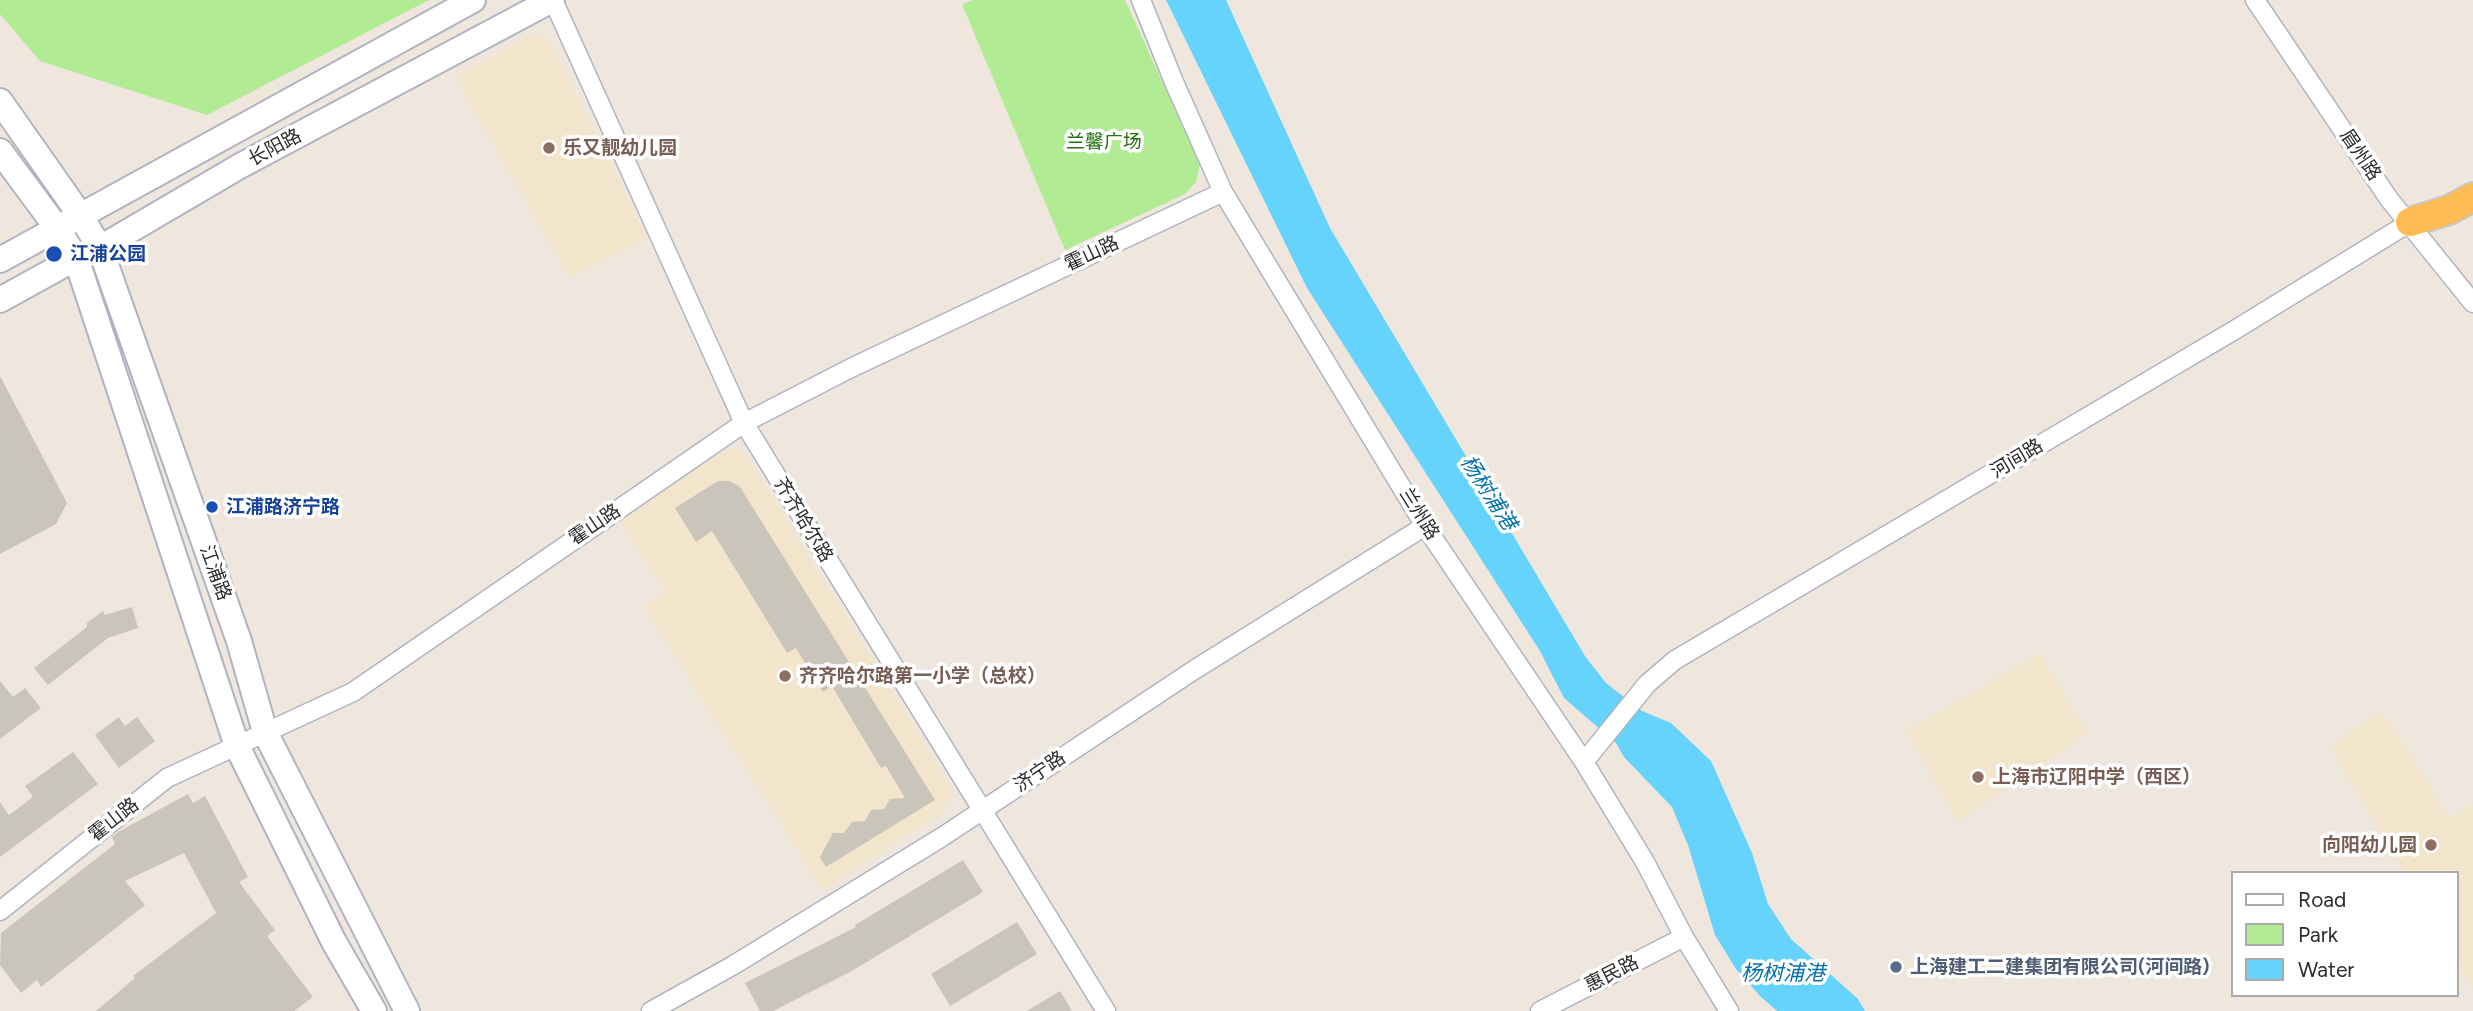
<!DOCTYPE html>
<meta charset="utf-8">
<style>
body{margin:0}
#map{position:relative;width:2473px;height:1011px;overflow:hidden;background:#efe7dd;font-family:Figtree,sans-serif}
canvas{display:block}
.legend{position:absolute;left:2231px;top:871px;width:228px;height:126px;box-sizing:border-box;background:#fff;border:2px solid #ababab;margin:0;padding:9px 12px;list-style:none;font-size:21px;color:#2c2c2c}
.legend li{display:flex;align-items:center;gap:14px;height:35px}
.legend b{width:35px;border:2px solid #ababab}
</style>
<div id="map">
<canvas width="2473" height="1011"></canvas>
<ul class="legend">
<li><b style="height:9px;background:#fff"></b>Road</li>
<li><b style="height:19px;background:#b1eb94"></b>Park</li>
<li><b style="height:19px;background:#65d3fc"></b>Water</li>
</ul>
</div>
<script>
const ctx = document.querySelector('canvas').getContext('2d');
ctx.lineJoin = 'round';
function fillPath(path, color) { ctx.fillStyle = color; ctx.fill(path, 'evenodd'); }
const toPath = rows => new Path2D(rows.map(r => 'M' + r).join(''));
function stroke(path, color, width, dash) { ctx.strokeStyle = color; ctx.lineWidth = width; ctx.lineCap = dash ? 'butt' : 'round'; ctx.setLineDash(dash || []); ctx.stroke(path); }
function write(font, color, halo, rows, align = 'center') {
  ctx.font = font + ' Figtree,"Noto Sans SC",sans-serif'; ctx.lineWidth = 7; ctx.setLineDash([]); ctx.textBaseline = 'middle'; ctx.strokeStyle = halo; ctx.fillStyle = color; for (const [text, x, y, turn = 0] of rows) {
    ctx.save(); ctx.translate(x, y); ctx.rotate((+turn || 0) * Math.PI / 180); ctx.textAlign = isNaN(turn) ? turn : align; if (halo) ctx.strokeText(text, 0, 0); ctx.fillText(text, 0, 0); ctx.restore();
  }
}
fillPath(toPath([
 [535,33,549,41,648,239,570,278,455,77],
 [734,448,746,455,950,786,952,798,944,811,823,890,644,607,666,591,619,520,712,459],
 [2040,653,2088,733,1958,822,1907,731],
 [2382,711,2450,818,2473,805,2473,989,2457,962,2457,873,2405,873,2330,745]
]), '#f2e5cb');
fillPath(toPath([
 [0,0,429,0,207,115,40,61,0,14],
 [973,0,1125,0,1200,165,1196,182,1185,194,1065,250,962,4]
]), '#b1eb94');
fillPath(toPath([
 [1166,0,1226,0,1330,228,1585,656,1606,683,1642,711,1671,723,1711,761,1752,853,1768,904,1791,939,1858,999,1865,1011,1777,1011,1760,996,1736,969,1715,935,1688,845,1672,807,1624,757,1616,743,1564,698,1540,651,1307,288]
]), '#65d3fc');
fillPath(toPath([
 [0,376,67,503,56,524,0,554],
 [718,481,730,481,740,487,935,800,826,867,820,857,833,833,844,833,852,822,865,821,871,810,884,809,890,799,905,798,886,766,881,768,832,686,823,692,796,648,787,653,712,531,696,542,675,508],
 [132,607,138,628,108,638,48,685,34,668,87,627,87,623,103,611,105,615],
 [0,681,13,697,25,688,41,708,0,739],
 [119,717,125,726,137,717,155,741,119,768,95,735],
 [73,752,98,784,0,857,0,802,9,815,33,797,25,786],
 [188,794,193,803,205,796,248,877,239,882,275,930,267,936,313,997,294,1011,96,1011,135,978,133,976,216,913,184,853,125,881,145,905,41,987,37,980,21,993,0,965,1,933,115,844,112,837,118,832],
 [963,860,983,892,850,972,773,1011,760,1011,745,983,856,927,855,925],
 [1017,922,1037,954,950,1006,931,974],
 [1060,991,1072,1011,1027,1011]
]), '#cac5bb');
const minor = toPath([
 [553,0,744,423,1106,1011],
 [1141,0,1174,82,1223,192,1425,526,1584,762,1645,862,1684,937,1729,1011],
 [2255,0,2389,199,2473,303],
 [1584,762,1647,684,1675,660,2233,331,2417,218],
 [0,911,167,778,353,692,744,423,851,368,1223,192],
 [651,1011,732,966,942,837,1194,670,1425,526],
 [1540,1011,1684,937]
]);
const secondary = toPath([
 [0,101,80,215,100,248,239,641,265,732,407,1011],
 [0,151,57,228,76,258,237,746,334,942,374,1011],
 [0,260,473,0],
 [0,300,76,258,100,248,240,166,552,0]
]);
const trunk = toPath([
 [2410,222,2449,210,2473,197]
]);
stroke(minor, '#b1b3c1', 21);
stroke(secondary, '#b1b3c1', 28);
stroke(trunk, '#c8c8c8', 32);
stroke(minor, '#fff', 18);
stroke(secondary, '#fff', 24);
stroke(trunk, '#ffbc55', 28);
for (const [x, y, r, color] of [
 [549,148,7,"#8d6e63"],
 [54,254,9,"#1a4fb4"],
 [212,507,7,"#1a4fb4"],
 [785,676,7,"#8d6e63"],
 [1978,777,7,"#8d6e63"],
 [2431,845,7,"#8d6e63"],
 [1896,967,7,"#5c6f8a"]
]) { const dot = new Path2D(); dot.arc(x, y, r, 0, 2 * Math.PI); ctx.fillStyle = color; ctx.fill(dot); stroke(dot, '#fff', 2.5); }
write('19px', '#267213', '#fff', [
 ["兰馨广场",1104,142]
]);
write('19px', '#2c2c2c', '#fff', [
 ["长阳路",275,148,-28],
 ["眉州路",2360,155,56],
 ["霍山路",1092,254,-25],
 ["河间路",2017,459,-31],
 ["兰州路",1419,514,58],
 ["齐齐哈尔路",803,520,59],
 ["霍山路",595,525,-34],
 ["江浦路",215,573,70],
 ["济宁路",1040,772,-34],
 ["霍山路",114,820,-38],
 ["惠民路",1612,974,-27]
]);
write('bold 19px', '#785e54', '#fff', [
 ["乐又靓幼儿园",563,148],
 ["齐齐哈尔路第一小学（总校）",799,676],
 ["上海市辽阳中学（西区）",1992,777],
 ["向阳幼儿园",2417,845,"right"]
], 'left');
write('bold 19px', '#164399', '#fff', [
 ["江浦公园",70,254],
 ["江浦路济宁路",226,507]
], 'left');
write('bold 19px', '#4e5e75', '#fff', [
 ["上海建工二建集团有限公司(河间路)",1910,967]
], 'left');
write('italic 21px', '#0070ac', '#fff', [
 ["杨树浦港",1488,493,57],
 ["杨树浦港",1783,974]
]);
</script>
